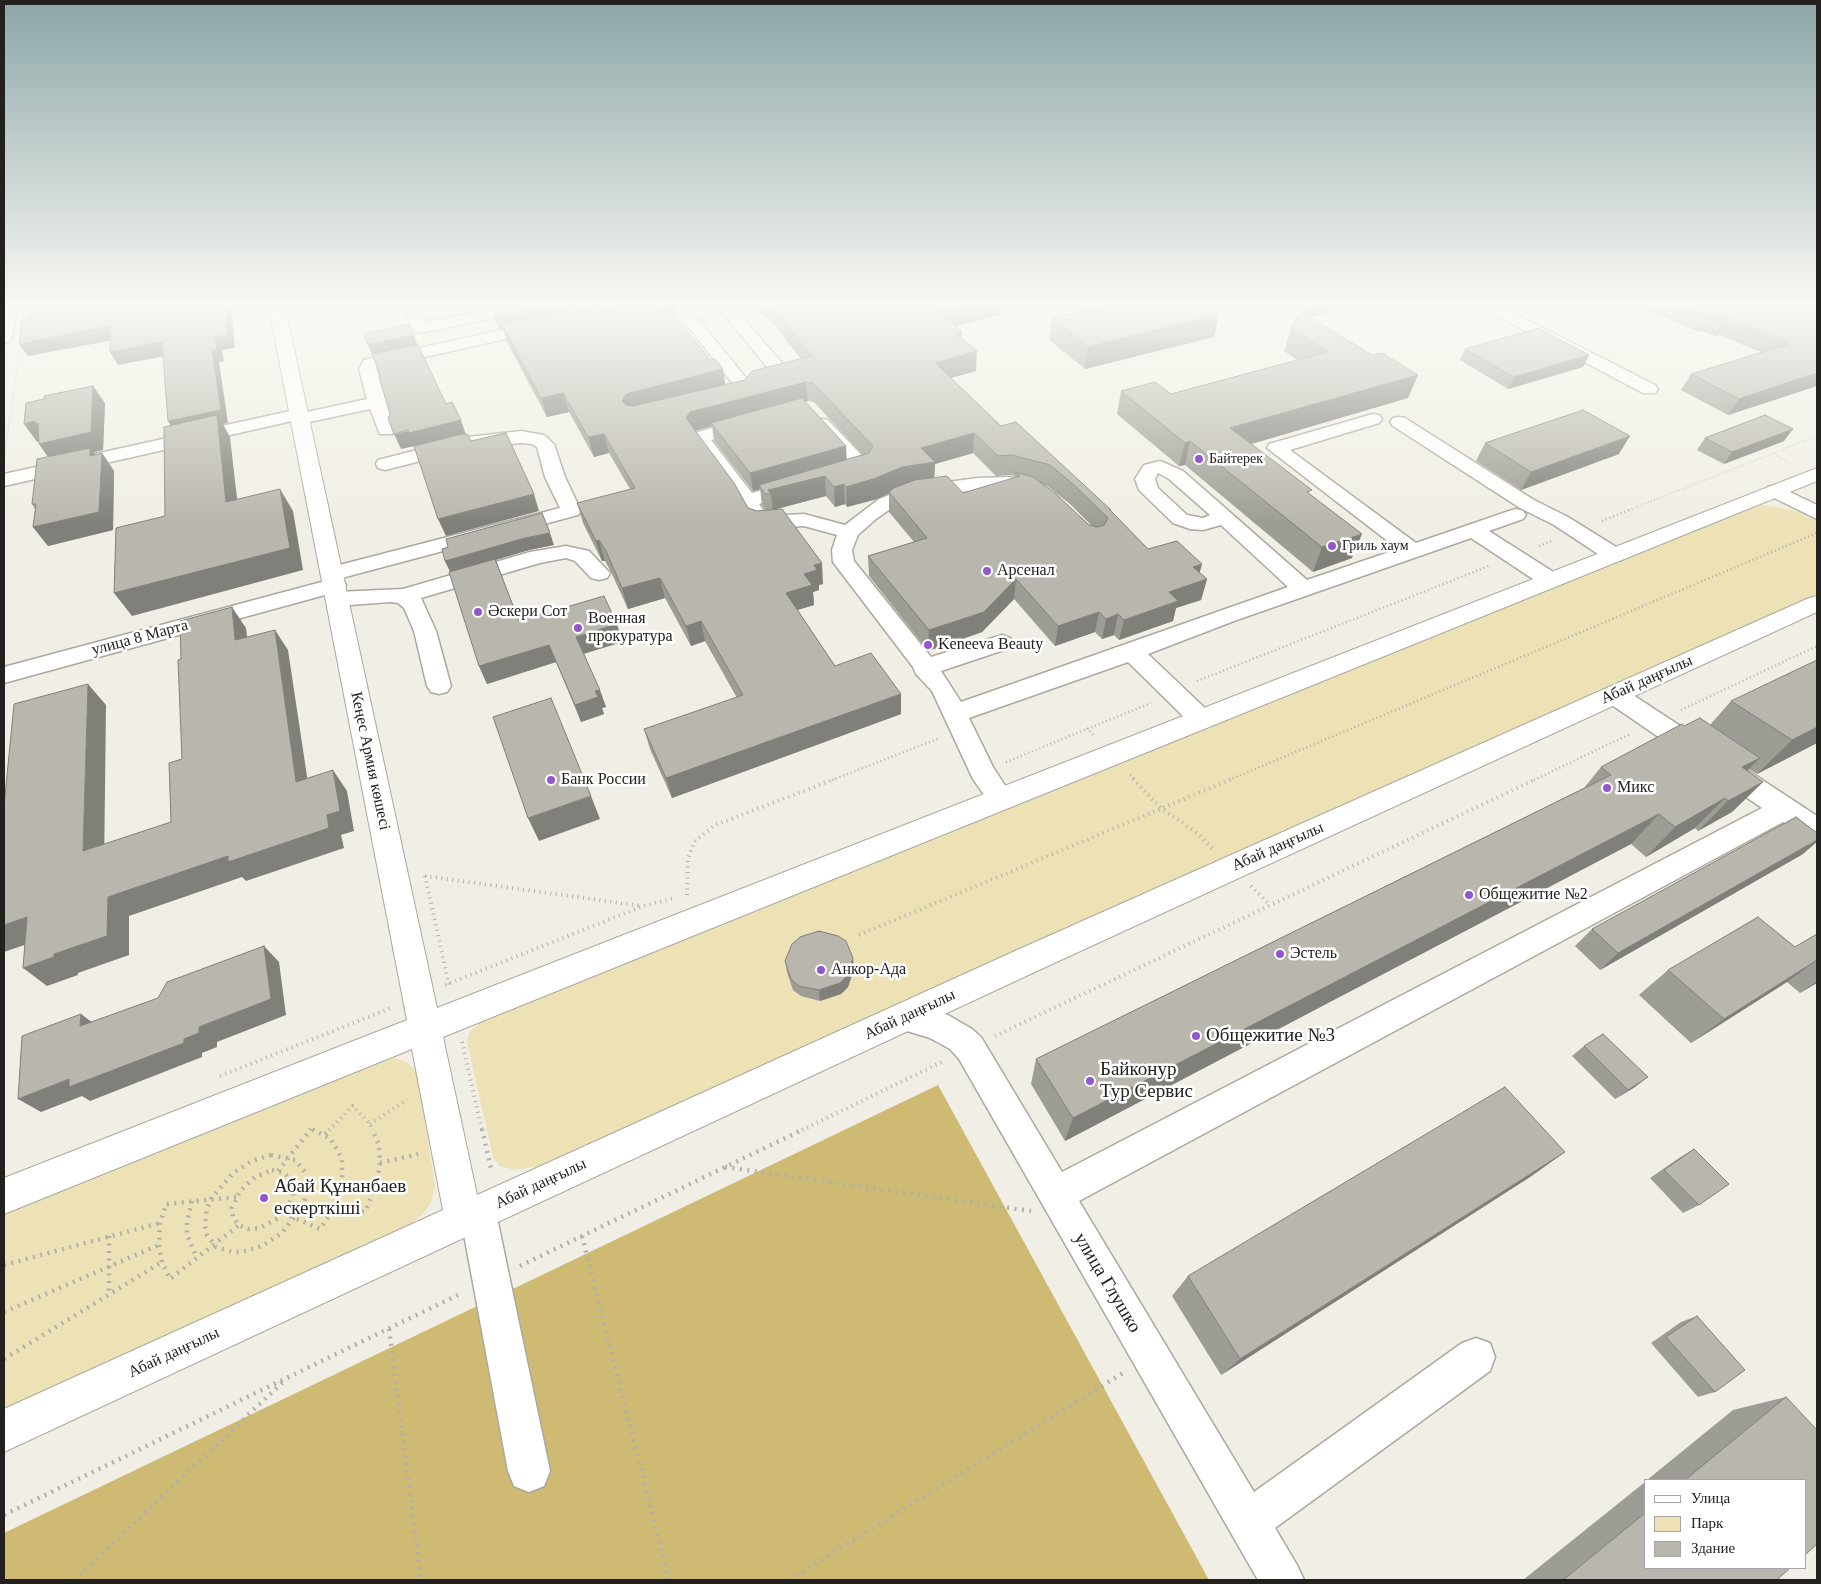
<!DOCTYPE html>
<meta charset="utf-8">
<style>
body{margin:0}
#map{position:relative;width:1821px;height:1584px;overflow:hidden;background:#f1efe5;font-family:Georgia,serif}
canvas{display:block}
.frame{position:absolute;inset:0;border:5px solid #22211e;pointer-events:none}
.legend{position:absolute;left:1644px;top:1479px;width:162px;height:90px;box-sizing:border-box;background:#fff;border:1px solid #a7a6a5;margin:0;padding:6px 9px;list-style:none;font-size:15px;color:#22211e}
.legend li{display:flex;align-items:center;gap:10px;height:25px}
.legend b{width:25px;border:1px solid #a7a6a5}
</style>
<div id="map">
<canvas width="1821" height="1584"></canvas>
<div class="frame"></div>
<ul class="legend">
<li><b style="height:6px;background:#fff"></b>Улица</li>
<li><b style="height:14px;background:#ede1b6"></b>Парк</li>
<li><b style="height:14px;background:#b8b6ad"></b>Здание</li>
</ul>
</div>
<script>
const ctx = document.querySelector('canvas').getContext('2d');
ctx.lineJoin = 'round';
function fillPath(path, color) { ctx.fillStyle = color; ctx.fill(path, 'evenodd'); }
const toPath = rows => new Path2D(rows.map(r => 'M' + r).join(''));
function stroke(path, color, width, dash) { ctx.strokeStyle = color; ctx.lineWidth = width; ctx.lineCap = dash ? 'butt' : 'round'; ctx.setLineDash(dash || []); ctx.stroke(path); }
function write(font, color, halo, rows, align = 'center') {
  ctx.font = font + ' Georgia,serif'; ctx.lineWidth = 5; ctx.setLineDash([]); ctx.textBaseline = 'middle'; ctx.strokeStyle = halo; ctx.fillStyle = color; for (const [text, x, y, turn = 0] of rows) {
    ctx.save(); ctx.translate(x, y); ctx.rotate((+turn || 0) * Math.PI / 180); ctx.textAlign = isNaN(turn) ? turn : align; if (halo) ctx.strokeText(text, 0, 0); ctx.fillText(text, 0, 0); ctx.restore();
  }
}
fillPath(toPath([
 [1764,505,1793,510,1817,521,1817,595,536,1167,514,1170,500,1166,493,1157,467,1042,470,1031,493,1013,1753,506],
 [381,1058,395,1058,407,1062,417,1073,435,1185,431,1202,423,1214,412,1223,4,1411,4,1212]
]), '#ede1b6');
fillPath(toPath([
 [938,1085,1209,1580,4,1580,4,1533]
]), '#ceba73');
const minor = toPath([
 [9,303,46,303,38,308,10,312,4,309,5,304,9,303],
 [402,303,417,303,426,322,522,303,551,303,543,308,420,333,412,328,402,303],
 [579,303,593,303,603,316,601,319,589,319,579,303],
 [670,303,685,303,754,388,747,398,722,403,716,402,713,398,716,394,736,388,670,303],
 [715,303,730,303,788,370,790,374,788,378,776,378,715,303],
 [1475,303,1494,303,1655,385,1658,389,1655,393,1643,393,1478,306,1475,303],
 [539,322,545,324,547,327,545,330,376,368,395,430,392,434,380,434,370,409,300,424,292,421,4,486,4,474,299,409,307,412,367,399,359,369,364,360,539,322],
 [1373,414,1379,415,1382,419,1379,423,1290,450,1416,543,1509,511,1516,509,1523,511,1526,515,1523,519,1489,531,1558,575,1561,580,1558,585,1550,587,1542,585,1471,538,1234,621,1148,654,1210,713,1213,719,1210,725,1201,728,1192,725,1128,662,969,718,993,767,1013,798,1009,805,1000,808,991,805,973,779,932,691,916,674,913,667,833,562,832,550,837,535,804,526,760,529,753,527,739,502,691,437,694,433,741,420,753,420,756,424,753,428,711,440,752,493,794,481,801,483,804,487,801,491,759,504,767,516,804,514,845,525,879,499,910,487,978,478,1010,477,1036,484,1039,488,1036,492,1029,494,1010,489,978,490,914,498,893,507,876,519,858,535,852,550,854,561,931,657,1002,635,1010,638,1013,643,1010,648,941,671,961,702,1288,587,1221,525,1203,530,1190,529,1173,523,1139,490,1135,479,1144,465,1160,461,1183,471,1307,580,1398,549,1267,448,1269,444,1373,414],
 [1158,473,1169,479,1210,515,1203,518,1187,515,1158,488,1155,479,1158,473],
 [1399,417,1405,418,1534,500,1568,517,1621,550,1624,555,1621,560,1614,561,1607,560,1554,525,1520,508,1393,426,1390,422,1393,418,1399,417],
 [822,419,828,420,869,463,872,467,869,471,841,480,834,478,831,474,834,470,850,465,813,424,816,420,822,419],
 [521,431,544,435,554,444,565,477,581,511,578,515,338,579,343,580,346,585,343,590,4,683,4,667,329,580,324,579,321,574,324,569,560,508,545,477,537,447,532,444,521,443,468,449,385,470,378,468,376,464,378,460,468,437,521,431],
 [1775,485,1817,505,1817,519,1768,495,1765,491,1768,487,1775,485],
 [566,546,589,551,610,573,607,578,599,580,591,578,575,561,566,558,540,563,421,598,436,631,451,686,447,692,439,694,431,692,427,686,414,631,404,608,398,603,390,602,337,606,329,604,326,599,329,594,337,592,403,589,530,552,566,546],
 [1615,687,1624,689,1817,816,1817,840,1807,837,1783,822,1079,1201,1254,1492,1462,1343,1476,1338,1490,1343,1495,1357,1490,1371,1275,1528,1297,1565,1304,1580,1258,1580,959,1059,950,1049,930,1038,894,1027,889,1017,894,1007,905,1003,948,1015,972,1029,981,1037,1062,1172,1762,808,1606,701,1603,695,1606,689,1615,687],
 [478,1195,491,1200,496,1213,550,1471,544,1486,529,1492,514,1486,508,1471,460,1213,465,1200,478,1195]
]);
const major = toPath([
 [4,303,19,303,12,338,10,342,4,343,4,303],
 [268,303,284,303,437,1008,1817,468,1817,481,443,1037,477,1195,1015,951,1809,598,1817,596,1817,612,1037,971,4,1452,4,1409,443,1210,412,1049,4,1214,4,1178,407,1020,268,303]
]);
stroke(minor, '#aba89f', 3);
stroke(major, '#aba89f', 2);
stroke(toPath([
 [1774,454,1790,463],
 [4,458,20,350],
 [1629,510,1817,436]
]), '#b2b1a9', 2, [0.5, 2.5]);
stroke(toPath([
 [1602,521,1632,509],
 [1539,546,1552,541],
 [1197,681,1489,566],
 [1681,710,1817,646],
 [1087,728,1095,737],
 [1006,762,1151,703],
 [1130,775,1135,780],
 [832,780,940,738],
 [1229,780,1817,533],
 [1534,780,1630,734]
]), '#b2b1a9', 2.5, [1, 3]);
stroke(toPath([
 [1133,779,1161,808,1197,833,1212,848],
 [425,876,449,985],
 [425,876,642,906],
 [1251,886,1270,905],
 [687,895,688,859,694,842,715,825,835,779],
 [859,935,1232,779],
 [445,985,643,906,675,898],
 [995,1036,1536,779],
 [462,1042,482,1130],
 [220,1076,391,1008],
 [370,1124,407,1100],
 [310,1130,311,1128,314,1130],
 [329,1130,353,1106,370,1124,372,1130],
 [802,1130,944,1061]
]), '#b2b1a9', 4, [1, 4.5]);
stroke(toPath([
 [482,1129,492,1173],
 [325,1134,330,1129],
 [271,1155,295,1160,305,1172,308,1187,303,1206,282,1233,262,1246,242,1252,232,1252,216,1247,207,1235,205,1226,207,1208,211,1199,233,1173,252,1161,271,1155],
 [380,1163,418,1154],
 [725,1167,1031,1211],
 [272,1170,283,1172,293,1181,293,1196,287,1208,278,1218,260,1228,248,1229,239,1225,233,1218,232,1208,240,1191,255,1177,272,1170],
 [278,1171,311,1129],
 [236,1197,166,1204,160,1223,159,1245,162,1262,170,1279,239,1225],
 [192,1201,187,1222,187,1235,197,1258],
 [332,1210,365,1212,377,1183,380,1163,379,1145,372,1129],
 [283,1213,320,1229,330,1214,342,1185,342,1159,331,1139,312,1129],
 [109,1236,109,1294],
 [582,1236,669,1580],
 [4,1265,160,1223],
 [520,1266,804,1129],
 [4,1312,159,1245],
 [389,1329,421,1580],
 [4,1359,162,1262],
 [4,1515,462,1293],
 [74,1580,285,1380],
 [789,1580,1123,1373]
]), '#b2b1a9', 4.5, [2, 5.5]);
fillPath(minor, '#fff');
fillPath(major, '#fff');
fillPath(toPath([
 [747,303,1013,303,1012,306,1002,309,1001,315,956,326,962,331,962,339,976,371,951,378,1001,426,1111,512,1148,549,1200,573,1207,579,1201,600,1176,608,1173,621,1119,640,1114,635,1102,639,1095,632,1055,646,1014,599,982,632,928,651,869,576,868,556,914,542,889,512,889,493,877,499,847,507,845,504,835,507,826,496,775,509,823,584,819,585,819,590,813,592,814,605,797,610,835,666,901,694,901,714,672,798,650,749,644,729,737,698,705,641,691,646,665,598,628,609,611,572,605,561,602,561,583,523,577,503,630,489,609,453,594,457,569,412,547,417,507,342,503,329,500,330,495,320,491,308,576,308,583,309,604,309,675,313,674,315,710,360,723,369,725,385,745,380,801,359,772,322],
 [808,401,814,402,863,455,846,459,846,446,805,402],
 [712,426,714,441,753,491,760,489,762,505,765,510,757,511,748,508,695,431],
 [973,453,996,476,1010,475,1015,476,1015,478,963,493,934,477,935,464],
 [1044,485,1047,486,1070,504,1092,526,1089,525],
 [1203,303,1244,303,1215,310],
 [1285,303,1364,303,1310,317],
 [1629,303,1817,303,1817,386,1728,415,1681,390,1691,374,1761,352,1718,335,1714,336,1702,331,1699,332],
 [1219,314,1214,337,1085,369,1049,340,1052,318],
 [1291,328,1408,398,1251,444,1310,494,1352,558,1313,572,1185,465,1179,466,1117,414,1121,391,1171,394,1297,360,1284,351],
 [1465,349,1589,355,1583,367,1508,389,1460,360],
 [105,403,103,450,94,452,95,455,102,453,114,471,113,530,48,546,33,527,35,509,32,504,48,457,39,444,39,441,37,442],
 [1705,438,1784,441,1724,464,1697,450],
 [1485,443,1619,454,1521,490,1476,461],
 [554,545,529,550,496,560,519,621,617,624,622,642,584,654,606,707,602,708,604,714,581,722,556,662,487,684,479,666,450,572,445,561],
 [1731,701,1817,743,1757,774,1749,769,1747,771,1763,782,1732,812,1698,831,1695,828,1646,857,1631,844,1065,1141,1031,1084,1036,1059,1584,788,1601,767,1684,726,1710,725],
 [1803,854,1600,970,1575,946,1592,929],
 [1817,934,1817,983,1800,993,1787,982,1691,1043,1639,995,1668,970,1795,947],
 [785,961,854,969,848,987,841,994,820,1001,801,996,793,990,787,972],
 [1584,1046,1635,1087,1615,1099,1572,1056],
 [1694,1149,1699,1205,1683,1213,1650,1178,1679,1158],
 [1565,1152,1530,1177,1221,1375,1172,1296,1188,1276],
 [1697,1316,1715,1392,1698,1397,1651,1343,1681,1322],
 [1786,1397,1805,1480,1647,1480,1733,1410],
 [1645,1482,1645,1568,1777,1580,1523,1580]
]), '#9e9d95');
fillPath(toPath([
 [226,303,250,303,250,307,232,312,235,348,222,350,224,361,219,362,228,423,223,424,230,437,240,524,176,434,168,421,212,350],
 [575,303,577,314,501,323,503,329,500,330,497,318],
 [666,303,673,303,675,313,661,334,658,315],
 [977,303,1013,303,1012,306,1002,309,1001,315,938,330,938,312],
 [1217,303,1244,303,1215,310],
 [1314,303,1364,303,1310,317],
 [1219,314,1214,337,1085,369,1088,347],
 [1712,315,1702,331,1699,332,1709,317],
 [1727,319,1718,335,1714,336,1724,320],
 [111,326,119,339,28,356,19,344],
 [962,331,961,350,955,333],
 [414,335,418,347,373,356,368,345],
 [162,342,170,355,118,365,110,352],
 [977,351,976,371,935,382,935,363],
 [1589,355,1583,367,1508,389,1514,377],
 [723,369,726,389,626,420,622,401,626,394],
 [1817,373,1817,386,1728,415,1739,399],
 [1418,375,1408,398,1224,452,1230,428],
 [806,382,808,401,713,426,711,423,712,426,694,431,686,418,690,412],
 [93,386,105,403,103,450,94,452,102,464,102,453,114,471,113,530,48,546,33,527,52,462,39,444,47,440,37,442,24,424],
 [563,393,569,412,547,417,541,398],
 [461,420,466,435,401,449,394,434],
 [1793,429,1784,441,1724,464,1732,452],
 [974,433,973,453,935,464,934,483,902,487,877,499,847,507,846,487,921,448],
 [604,434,609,453,594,457,588,437],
 [1630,436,1619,454,1521,490,1531,472],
 [1190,441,1185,465,1179,466,1185,443],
 [846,446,847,464,759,485,760,489,753,491,750,473],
 [825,476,826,496,773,510,771,494,768,490],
 [844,484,845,504,835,507,834,487],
 [280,489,293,511,303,570,132,616,114,593],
 [534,494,539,511,446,536,438,519],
 [550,533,554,545,529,550,451,573,445,561,525,538],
 [1362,534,1352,558,1313,572,1322,547],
 [599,540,605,561,602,561,596,541],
 [822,563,823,584,819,585,819,590,813,592,814,605,788,613,786,593,814,565],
 [1202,564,1197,583,1207,579,1201,600,1176,608,1173,621,1119,640,1124,620,1169,592,1193,567],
 [660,578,665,598,628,609,622,588],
 [1016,579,1014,599,982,632,928,651,929,630],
 [232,607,246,628,250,661,235,640],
 [1099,612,1095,632,1055,646,1058,626],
 [1118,614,1114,635,1102,639,1106,619],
 [701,621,705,641,691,646,686,626],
 [617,624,622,642,582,654,576,637],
 [275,630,288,650,311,803,296,782],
 [549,645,556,662,487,684,479,666],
 [88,684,106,705,104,871,83,851],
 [600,690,606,707,602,708,604,714,581,722,575,705,595,691],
 [901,694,901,714,672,798,666,778],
 [1817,727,1817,743,1757,774,1792,740],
 [1760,758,1730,788,1742,767],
 [333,770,347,791,354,831,341,835,344,848,246,881,242,877,129,916,129,955,78,973,78,975,47,986,23,968,54,954,108,897,327,815],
 [1763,782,1732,812,1698,831,1728,801],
 [591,796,600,819,539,841,528,818],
 [1725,798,1695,828,1646,857,1675,827],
 [1659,814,1631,844,1065,1141,1073,1118],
 [1817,840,1817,842,1803,854,1600,970,1618,953],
 [27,917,51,936,4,952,4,925],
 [264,946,279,962,286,1015,217,1042,217,1047,202,1053,202,1057,90,1101,82,1096,41,1112,18,1099,69,1079,184,1039,199,1027],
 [853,958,854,969,848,987,841,994,820,1001,819,990],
 [1817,960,1787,982,1691,1043,1724,1019],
 [1817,981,1817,983,1800,993],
 [81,1014,101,1029,80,1026],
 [1648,1077,1635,1087,1615,1099,1628,1090],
 [1565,1152,1530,1177,1221,1375,1240,1359]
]), '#817f79');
const building = toPath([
 [31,303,226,303,228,335,215,337,217,349,212,350,221,410,168,421,162,342,110,352,111,326,19,344,22,320,29,319,31,303],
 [521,303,573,303,497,318,491,308,521,303],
 [634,303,666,303,658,315,672,312,710,360,715,359,723,369,626,394,622,401,626,405,633,406,745,380,752,371,812,356,768,303,977,303,938,312,962,331,955,333,977,351,935,363,1001,426,1016,422,1111,510,1110,510,1148,549,1177,541,1202,564,1193,567,1207,579,1169,592,1178,601,1124,620,1118,614,1106,619,1099,612,1058,626,1016,579,984,612,929,630,868,556,927,538,889,492,894,488,915,480,947,476,963,493,1020,476,1015,472,1033,477,1056,494,1089,525,1097,527,1104,525,1108,518,1073,484,1050,465,1012,455,998,456,974,433,921,448,935,462,902,467,876,478,846,487,844,484,834,487,825,476,768,490,771,494,765,494,759,485,869,453,873,446,813,383,806,382,690,412,686,418,734,483,748,508,757,511,782,509,822,563,814,565,817,570,804,574,812,585,786,593,835,666,871,653,901,694,666,778,644,729,743,695,701,621,686,626,660,578,622,588,606,551,599,540,596,541,577,503,635,488,604,434,588,437,563,393,541,398,501,323,581,307,583,309,602,305,604,309,634,303],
 [1118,303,1202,303,1219,314,1088,347,1052,318,1118,303],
 [1674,303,1807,303,1817,307,1817,373,1739,399,1691,374,1790,344,1727,319,1724,320,1712,315,1709,317,1674,303],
 [1301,312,1372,355,1382,353,1418,375,1230,428,1312,490,1307,492,1362,534,1322,547,1190,441,1185,443,1121,391,1155,382,1171,394,1327,352,1291,328,1301,312],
 [408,324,414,335,368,345,364,334,408,324],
 [1539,328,1589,355,1514,377,1465,349,1539,328],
 [418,345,446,404,452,402,461,420,409,433,408,430,394,434,388,418,390,414,379,377,381,377,372,354,418,345],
 [93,386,91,432,39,444,38,423,35,424,35,421,24,424,26,403,44,399,44,396,93,386],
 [802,398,846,446,750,473,711,423,802,398],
 [1583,410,1630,436,1531,472,1485,443,1583,410],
 [217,415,226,502,280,489,290,548,114,593,116,528,165,516,164,427,217,415],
 [1765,415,1793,429,1732,452,1705,438,1765,415],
 [506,433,534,494,438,519,414,446,462,434,467,434,471,441,506,433],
 [90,448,90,456,102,453,99,512,33,527,36,504,32,504,37,459,90,448],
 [542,513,550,533,525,538,445,561,442,549,448,547,446,539,542,513],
 [495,559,519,621,604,596,617,624,576,637,600,690,595,691,598,697,575,705,549,645,479,666,449,572,495,559],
 [232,607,235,640,275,630,296,782,333,770,340,811,327,815,329,828,228,862,228,856,108,897,107,936,54,954,54,957,23,968,27,917,4,925,4,806,14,704,88,684,83,851,171,822,169,763,182,759,178,660,181,659,180,621,232,607],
 [1817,660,1817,727,1792,740,1731,701,1817,660],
 [551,698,591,796,528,818,493,717,551,698],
 [1700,718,1760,758,1742,767,1763,782,1728,801,1725,798,1675,827,1659,814,1073,1118,1036,1059,1611,775,1601,767,1682,724,1684,726,1700,718],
 [1796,817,1817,833,1817,840,1618,953,1592,929,1796,817],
 [1758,917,1795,947,1817,934,1817,960,1724,1019,1668,970,1758,917],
 [819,931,838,936,846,941,853,958,847,976,840,983,819,990,799,986,791,979,785,961,792,944,800,937,819,931],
 [264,946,271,999,199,1027,199,1033,184,1039,184,1043,69,1087,69,1079,18,1099,22,1036,81,1014,80,1026,158,998,167,982,264,946],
 [1603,1034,1648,1077,1628,1090,1584,1046,1603,1034],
 [1505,1087,1565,1152,1240,1359,1188,1276,1505,1087],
 [1694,1149,1729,1184,1699,1205,1664,1170,1694,1149],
 [1697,1316,1745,1370,1715,1392,1666,1337,1697,1316],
 [1786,1397,1817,1430,1817,1544,1805,1555,1805,1480,1685,1480,1786,1397],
 [1645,1513,1645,1568,1790,1568,1777,1580,1563,1580,1645,1513]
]);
fillPath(building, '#b8b6ad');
stroke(building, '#817f79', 1);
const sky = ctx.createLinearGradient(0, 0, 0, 524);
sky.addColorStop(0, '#8ca6a8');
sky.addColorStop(0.58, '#f9f8f3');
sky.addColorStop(1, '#f9f8f300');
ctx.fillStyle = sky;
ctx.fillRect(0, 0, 1821, 524);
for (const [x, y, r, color] of [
 [1199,459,5,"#9256cd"],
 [1332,546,5,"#9256cd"],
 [987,571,5,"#9256cd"],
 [478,612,5,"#9256cd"],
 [578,628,5,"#9256cd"],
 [928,645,5,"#9256cd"],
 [551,780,5,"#9256cd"],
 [1607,788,5,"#9256cd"],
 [1469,895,5,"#9256cd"],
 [1280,954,5,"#9256cd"],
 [821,970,5,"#9256cd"],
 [1196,1036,5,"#9256cd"],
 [1090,1081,5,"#9256cd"],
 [264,1198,5,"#9256cd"]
]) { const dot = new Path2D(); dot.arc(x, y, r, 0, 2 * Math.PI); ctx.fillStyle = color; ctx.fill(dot); stroke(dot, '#fff', 2); }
write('14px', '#22211e', '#fff', [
 ["Байтерек",1209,459],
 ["Гриль хаум",1342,546]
], 'left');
write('16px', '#22211e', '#fff', [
 ["Арсенал",997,571],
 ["Әскери Сот",488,612],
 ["Военная",588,619],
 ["прокуратура",588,637],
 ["Keneeva Beauty",938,645],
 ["Банк России",561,780],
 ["Микс",1617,788],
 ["Общежитие №2",1479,895],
 ["Эстель",1290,954],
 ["Анкор-Ада",831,970]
], 'left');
write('16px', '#22211e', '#fff', [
 ["улица 8 Марта",140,638,-15],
 ["Абай даңғылы",1647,680,-24],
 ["Кеңес Армия көшесі",370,761,78],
 ["Абай даңғылы",1278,847,-24],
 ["Абай даңғылы",910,1015,-25],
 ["Абай даңғылы",541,1184,-25],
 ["Абай даңғылы",174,1353,-25]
]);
write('19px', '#22211e', '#fff', [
 ["Общежитие №3",1206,1036],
 ["Байконур",1100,1070],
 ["Тур Сервис",1100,1092],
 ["Абай Құнанбаев",274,1187],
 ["ескерткіші",274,1209]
], 'left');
write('19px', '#22211e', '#fff', [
 ["улица Глушко",1107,1283,59]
]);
</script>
